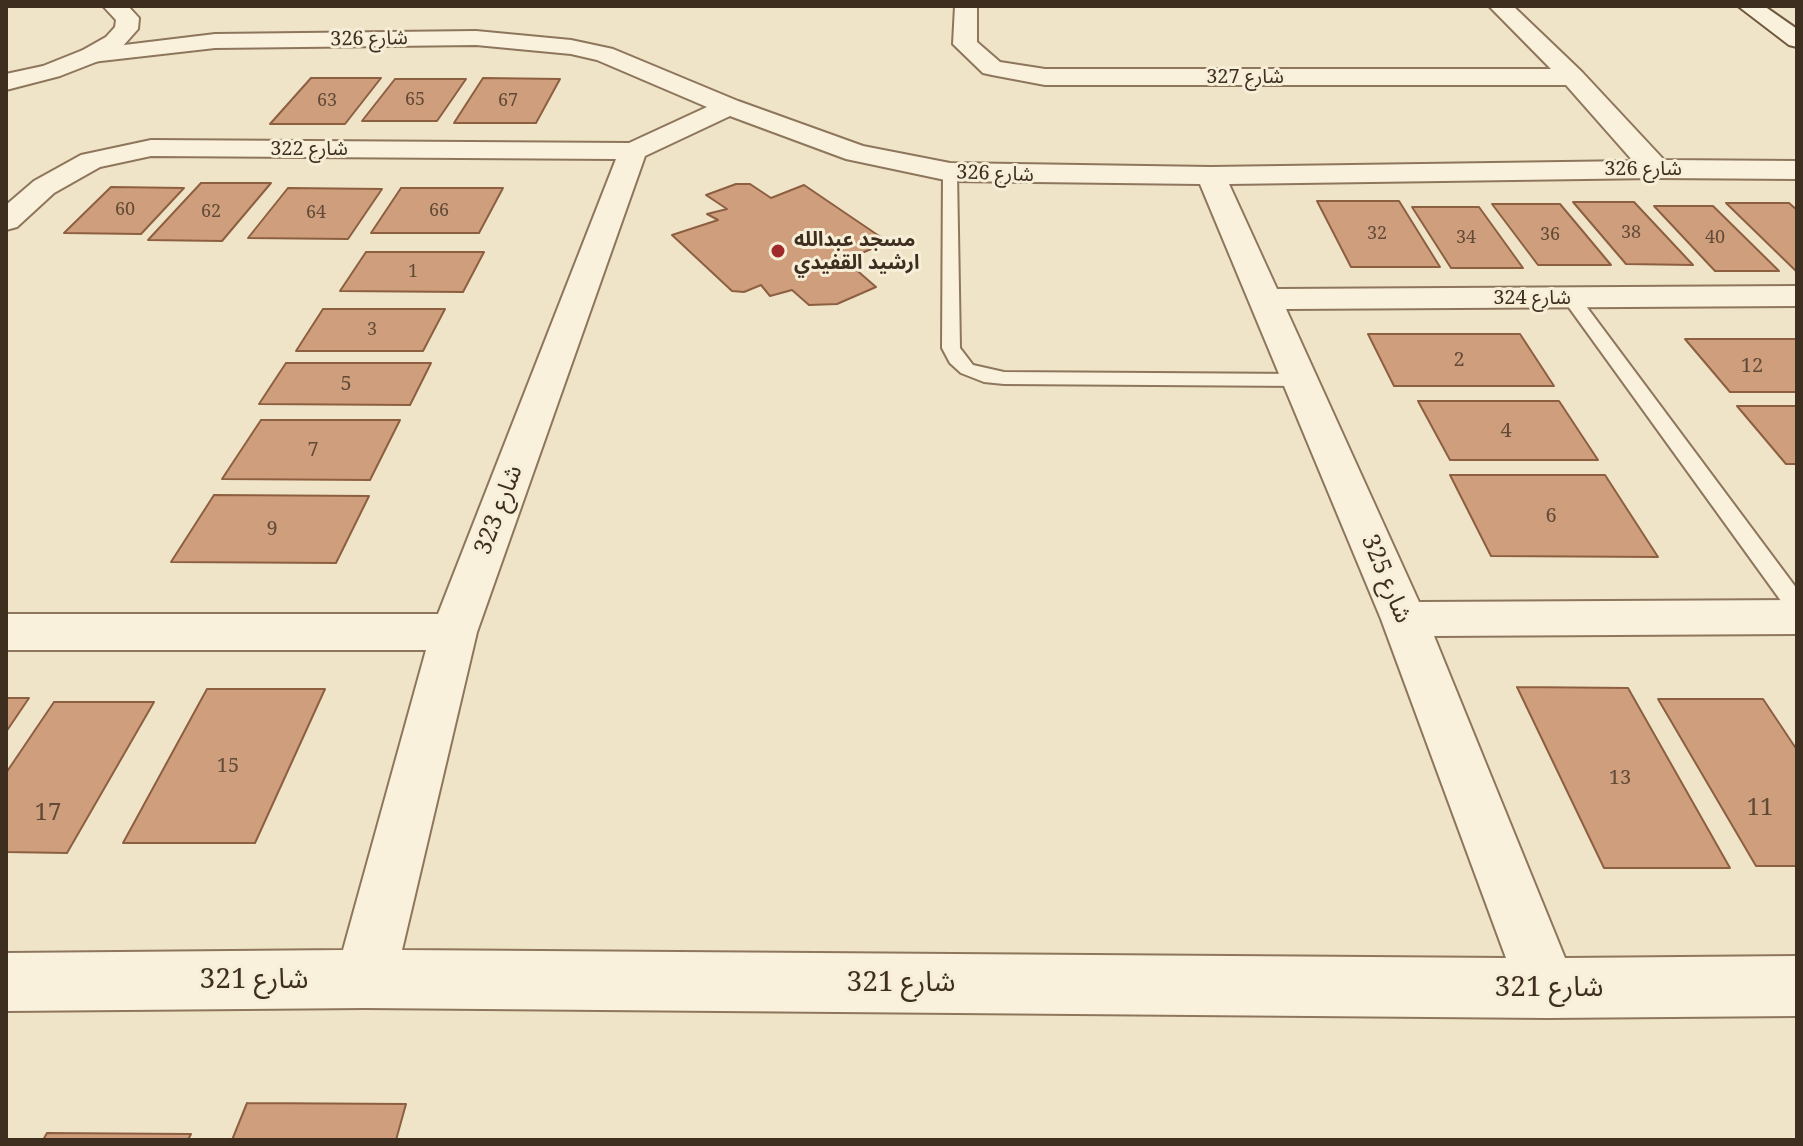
<!DOCTYPE html>
<meta charset="utf-8">
<style>
body{margin:0}
#map{position:relative;width:1803px;height:1146px;overflow:hidden;background:#f0e4c8;font-family:"Noto Serif",serif}
canvas{display:block}
.frame{position:absolute;inset:0;border:8px solid #3d2e20;pointer-events:none}
</style>
<div id="map">
<canvas width="1803" height="1146"></canvas>
<div class="frame"></div>
</div>
<script>
const ctx = document.querySelector('canvas').getContext('2d');
ctx.lineJoin = 'round';
function fillPath(path, color) { ctx.fillStyle = color; ctx.fill(path, 'evenodd'); }
const toPath = rows => new Path2D(rows.map(r => 'M' + r).join(''));
function stroke(path, color, width, dash) { ctx.strokeStyle = color; ctx.lineWidth = width; ctx.lineCap = dash ? 'butt' : 'round'; ctx.setLineDash(dash || []); ctx.stroke(path); }
function write(font, color, halo, rows, align = 'center') {
  ctx.font = font + ' "Noto Serif","Noto Sans Arabic",serif'; ctx.lineWidth = 6; ctx.setLineDash([]); ctx.textBaseline = 'middle'; ctx.strokeStyle = halo; ctx.fillStyle = color; for (const [text, x, y, turn = 0] of rows) {
    ctx.save(); ctx.translate(x, y); ctx.rotate((+turn || 0) * Math.PI / 180); ctx.textAlign = isNaN(turn) ? turn : align; if (halo) ctx.strokeText(text, 0, 0); ctx.fillText(text, 0, 0); ctx.restore();
  }
}
const building = toPath([
 [311,78,381,78,345,124,270,124,311,78],
 [483,78,560,79,536,123,454,123,483,78],
 [395,79,466,79,437,121,362,121,395,79],
 [201,183,271,183,222,241,148,240,201,183],
 [736,184,750,184,771,198,804,185,888,242,845,260,876,287,837,304,809,305,792,290,770,296,761,285,744,292,732,291,672,235,718,220,707,214,727,209,706,195,736,184],
 [111,187,184,188,141,234,64,233,111,187],
 [288,188,382,189,348,239,248,238,288,188],
 [401,188,503,188,479,233,371,233,401,188],
 [1317,201,1399,201,1440,267,1351,267,1317,201],
 [1573,202,1634,202,1693,265,1626,264,1573,202],
 [1726,203,1789,203,1797,210,1797,272,1726,203],
 [1492,204,1560,204,1611,265,1538,265,1492,204],
 [1654,206,1713,206,1779,271,1715,271,1654,206],
 [1412,207,1479,207,1523,268,1451,268,1412,207],
 [366,252,484,252,463,292,340,291,366,252],
 [323,309,445,309,423,351,296,351,323,309],
 [1368,334,1520,334,1554,386,1394,386,1368,334],
 [1685,339,1797,339,1797,392,1730,392,1685,339],
 [286,363,431,363,410,405,259,404,286,363],
 [1418,401,1559,401,1598,460,1450,460,1418,401],
 [1737,406,1797,406,1797,464,1786,464,1737,406],
 [261,420,400,420,370,480,222,479,261,420],
 [1450,475,1605,475,1658,557,1491,556,1450,475],
 [214,495,369,496,336,563,171,562,214,495],
 [1517,687,1628,688,1730,868,1604,868,1517,687],
 [207,689,325,689,255,843,123,843,207,689],
 [6,698,29,698,6,732,6,698],
 [1658,699,1763,699,1797,750,1797,866,1756,866,1658,699],
 [54,702,154,702,67,853,6,852,6,773,54,702],
 [247,1103,406,1104,396,1140,232,1140,247,1103],
 [47,1133,191,1134,188,1140,43,1140,47,1133]
]);
fillPath(building, '#cf9f7d');
stroke(building, '#8d5f41', 2);
const service = toPath([
 [950,168,957,172,960,348,973,365,1004,372,1301,374,1310,380,1301,386,1004,384,984,382,961,373,950,363,942,348,943,172,950,168],
 [1571,293,1577,294,1797,589,1797,615,1789,612,1565,302,1563,298,1565,294,1571,293]
]);
const minor = toPath([
 [955,6,977,6,977,42,1000,62,1045,69,1551,69,1489,6,1513,6,1582,72,1664,160,1797,161,1797,179,1656,178,1229,184,1277,289,1797,286,1797,306,1286,309,1419,602,1797,600,1797,634,1434,636,1565,958,1797,956,1797,1016,1547,1018,365,1008,6,1011,6,953,343,950,426,650,6,650,6,614,438,614,616,159,151,156,100,167,54,193,17,227,6,230,6,205,34,181,81,155,151,140,629,143,707,107,597,60,571,54,476,45,215,48,92,62,83,60,80,55,83,50,215,34,476,31,571,40,613,49,738,101,863,146,950,163,1211,167,1633,161,1566,85,1045,85,992,75,983,73,953,44,955,6],
 [730,116,846,159,950,181,1200,184,1381,619,1506,958,402,950,477,632,645,156,730,116]
]);
const tertiary = toPath([
 [103,6,128,6,139,18,138,29,122,47,101,60,60,76,6,90,6,74,43,66,83,50,106,37,115,27,116,20,103,6]
]);
const secondary = toPath([
 [1738,6,1764,6,1797,29,1797,47,1789,45,1738,6]
]);
stroke(service, '#8d765c', 4);
stroke(minor, '#8d765c', 4);
stroke(tertiary, '#8d765c', 4);
stroke(secondary, '#6f573f', 4);
fillPath(service, '#faf1dc');
fillPath(minor, '#faf1dc');
fillPath(tertiary, '#faf1dc');
fillPath(secondary, '#faf1dc');
for (const [x, y, r, color] of [
 [778,251,8,"#9e2a2b"]
]) { const dot = new Path2D(); dot.arc(x, y, r, 0, 2 * Math.PI); ctx.fillStyle = color; ctx.fill(dot); stroke(dot, '#f7eed8', 3); }
write('18px', '#624a37', null, [
 ["65",415,100],
 ["63",327,101],
 ["67",508,101],
 ["60",125,210],
 ["66",439,211],
 ["62",211,212],
 ["64",316,213],
 ["38",1631,233],
 ["32",1377,234],
 ["36",1550,235],
 ["34",1466,238],
 ["40",1715,238],
 ["1",413,272],
 ["3",372,330]
]);
write('20px', '#3d2e20', '#f7eed8', [
 ["شارع 326",369,39,-1],
 ["شارع 327",1245,77],
 ["شارع 322",309,149],
 ["شارع 326",1643,169],
 ["شارع 326",995,174,2],
 ["شارع 324",1532,298]
]);
write('bold 20px', '#3d2e20', '#f7eed8', [
 ["مسجد عبدالله",794,240],
 ["ارشيد القفيدي",794,263]
], 'left');
write('20px', '#624a37', null, [
 ["2",1459,360],
 ["12",1752,366],
 ["5",346,384],
 ["4",1506,431],
 ["7",313,450],
 ["6",1551,516],
 ["9",272,529],
 ["15",228,766],
 ["13",1620,778]
]);
write('24px', '#3d2e20', '#f7eed8', [
 ["شارع 323",499,510,-69],
 ["شارع 325",1386,579,67]
]);
write('24px', '#624a37', null, [
 ["11",1760,808],
 ["17",48,813]
]);
write('28px', '#3d2e20', '#f7eed8', [
 ["شارع 321",254,980],
 ["شارع 321",901,983],
 ["شارع 321",1549,988]
]);
</script>
